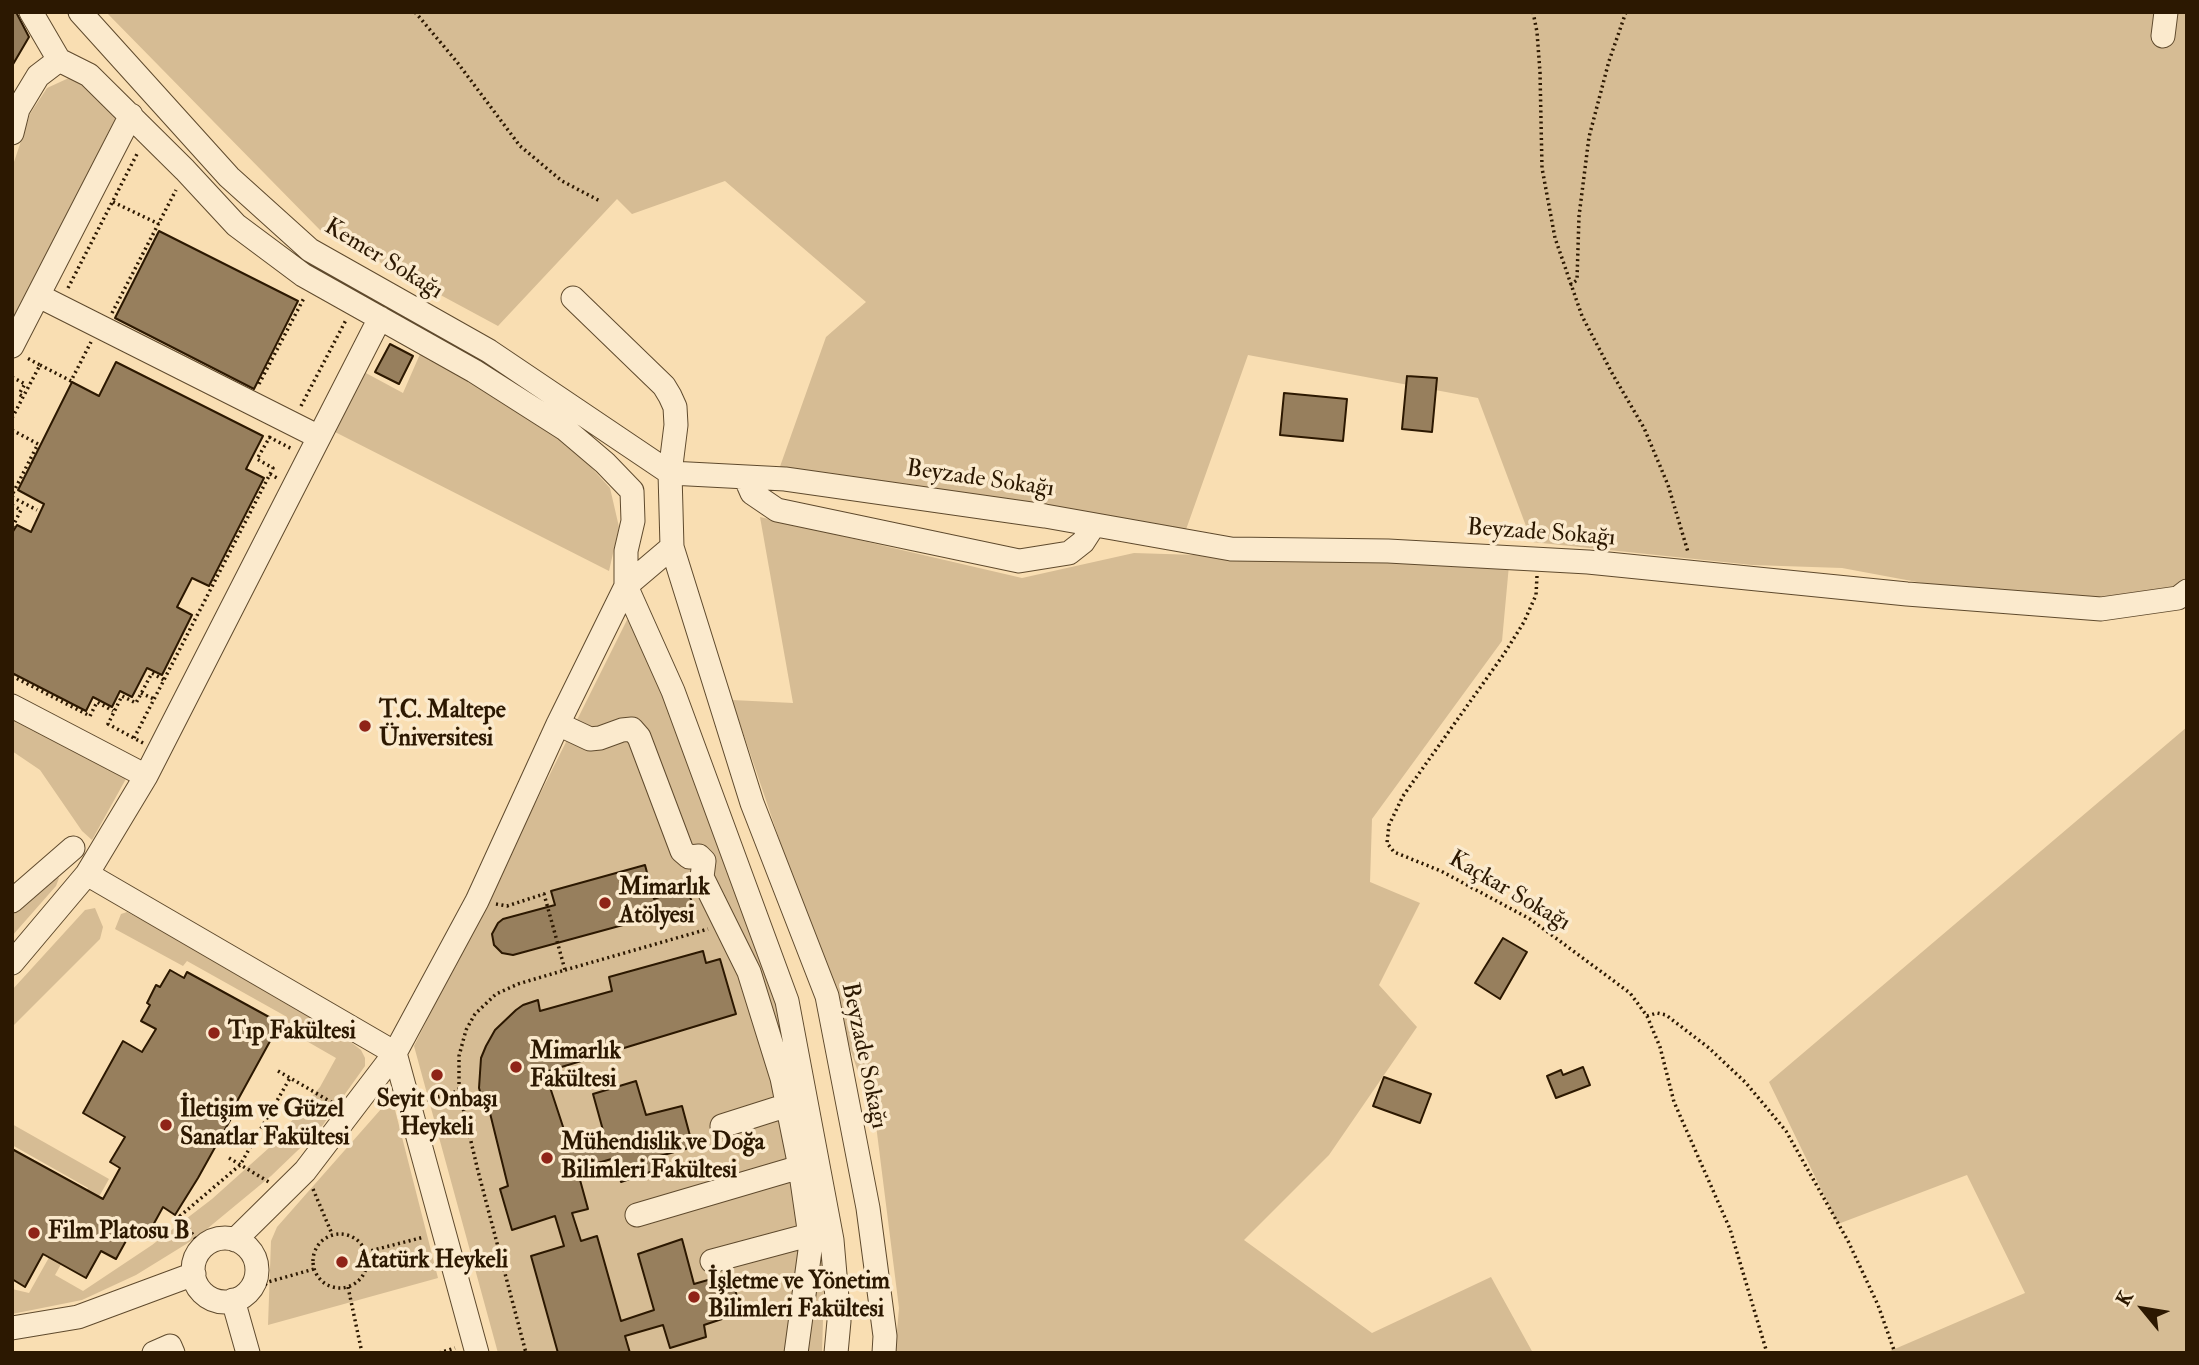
<!DOCTYPE html>
<meta charset="utf-8">
<style>
body{margin:0}
#map{position:relative;width:2199px;height:1365px;overflow:hidden;background:#f9deb2;font-family:"IM FELL Double Pica",serif}
canvas{display:block}
.frame{position:absolute;inset:0;border:14px solid #2c1801;pointer-events:none}
.north{position:absolute;left:2108px;top:1274px;width:70px;height:70px;-webkit-text-stroke:5px #fbeacd;paint-order:stroke;rotate:300deg;font-size:19px;font-weight:700;line-height:28px;text-align:center;color:#2c1801}
.north::after{content:'';display:block;margin:auto;width:24px;height:32px;background:#2c1801;clip-path:polygon(50% 0,100% 100%,50% 72%,0 100%)}
</style>
<div id="map">
<canvas width="2199" height="1365"></canvas>
<div class="frame"></div>
<div class="north">K</div>
</div>
<script>
const ctx = document.querySelector('canvas').getContext('2d');
ctx.lineJoin = 'round';
function fillPath(path, color) { ctx.fillStyle = color; ctx.fill(path, 'evenodd'); }
const toPath = rows => new Path2D(rows.map(r => 'M' + r).join(''));
function stroke(path, color, width, dash) { ctx.strokeStyle = color; ctx.lineWidth = width; ctx.lineCap = dash ? 'butt' : 'round'; ctx.setLineDash(dash || []); ctx.stroke(path); }
function write(font, color, halo, rows, align = 'center') {
  ctx.font = font + ' "IM FELL Double Pica",serif'; ctx.lineWidth = 7; ctx.setLineDash([]); ctx.textBaseline = 'middle'; ctx.strokeStyle = halo; ctx.fillStyle = color; for (const [text, x, y, turn = 0] of rows) {
    ctx.save(); ctx.translate(x, y); ctx.rotate((+turn || 0) * Math.PI / 180); ctx.textAlign = isNaN(turn) ? turn : align; if (halo) ctx.strokeText(text, 0, 0); ctx.fillText(text, 0, 0); ctx.restore();
  }
}
fillPath(toPath([
 [106,12,2187,12,2187,596,2035,604,1842,568,1752,565,1532,542,1478,398,1248,355,1183,538,777,475,826,337,866,302,725,181,632,214,617,199,498,326,320,230],
 [71,77,92,87,119,111,12,326,12,168,30,114,47,88],
 [420,354,522,411,579,454,610,488,619,527,609,571,335,432,364,372,403,393],
 [760,517,1022,578,1134,553,1509,565,1502,641,1372,819,1370,882,1420,903,1379,985,1417,1027,1329,1155,1244,1240,1372,1333,1491,1277,1533,1353,895,1353,899,1308,876,1125,732,700,793,703],
 [634,618,788,1029,825,1253,822,1353,498,1353,414,1046,627,620],
 [12,717,127,777,92,840,82,831,40,770,12,751],
 [2187,727,2187,1353,1890,1353,1890,1351,2025,1293,1967,1175,1838,1224,1769,1082],
 [52,874,59,878,56,886,12,936,12,915,40,882],
 [95,908,103,927,100,939,12,1027,12,990,85,910],
 [127,912,257,982,329,1025,361,1050,365,1058,365,1066,320,1129,271,1176,196,1238,136,1275,82,1300,12,1314,12,1289,29,1293,88,1188,12,1145,12,1124,109,1179,55,1275,83,1291,152,1245,212,1199,270,1147,320,1087,336,1058,282,1027,287,1017,187,961,183,966,115,929,121,914],
 [389,1100,393,1102,438,1278,268,1325,271,1241,277,1227]
]), '#d6bc94');
const building = toPath([
 [12,12,16,12,29,37,12,66,12,12],
 [159,231,298,301,254,389,115,318,159,231],
 [390,344,413,356,399,384,375,372,390,344],
 [116,362,263,436,246,469,264,478,209,586,192,578,177,607,192,615,162,675,147,668,132,697,120,691,112,707,93,697,86,711,12,673,12,533,17,525,31,532,44,504,18,490,72,382,99,396,116,362],
 [1407,376,1437,378,1432,432,1402,429,1407,376],
 [1284,393,1347,399,1343,441,1280,435,1284,393],
 [645,865,654,899,686,887,694,907,668,917,667,913,513,955,502,953,494,945,492,934,498,923,503,919,555,905,551,891,645,865],
 [1503,938,1527,952,1500,999,1475,983,1503,938],
 [703,951,706,963,720,959,736,1014,545,1072,571,1151,606,1141,593,1094,636,1081,646,1115,682,1106,693,1147,656,1157,659,1169,621,1182,615,1158,577,1169,588,1209,572,1213,581,1241,597,1236,621,1321,654,1310,638,1254,682,1239,694,1284,729,1274,743,1312,704,1325,706,1337,670,1348,663,1325,625,1336,630,1353,558,1353,531,1256,564,1246,555,1216,512,1230,500,1189,508,1186,487,1101,483,1102,479,1088,481,1058,486,1046,495,1030,516,1010,523,1005,538,1000,540,1011,612,991,609,977,703,951],
 [170,970,184,978,187,972,280,1023,235,1105,238,1106,198,1178,175,1215,163,1207,146,1238,132,1230,116,1259,101,1251,86,1278,43,1254,25,1287,12,1279,12,1149,103,1199,120,1168,110,1162,125,1137,83,1113,123,1041,142,1052,156,1029,141,1021,150,1005,147,1003,156,985,160,987,170,970],
 [1583,1067,1590,1085,1556,1098,1547,1076,1561,1070,1563,1075,1583,1067],
 [1384,1077,1431,1094,1420,1123,1373,1106,1384,1077]
]);
fillPath(building, '#977f5d');
stroke(building, '#2c1801', 2);
const minor = toPath([
 [31,12,59,60,89,75,185,170,236,225,303,275,474,371,565,429,605,463,632,491,633,521,626,551,626,586,673,691,787,1001,832,1240,839,1321,836,1353],
 [80,12,229,177,310,250,489,351,670,473,676,425,675,407,670,396,664,386,573,298],
 [2163,36,2166,12],
 [12,133,18,109,38,76,59,60],
 [39,296,319,437],
 [12,346,131,115],
 [745,477,752,493,777,510,1019,561,1069,553,1083,542,1094,525],
 [12,706,146,776],
 [558,724,590,739,600,738,622,730,632,729,639,737,682,851,689,857,699,856,704,861,702,877,749,972,782,1078,800,1167,811,1243,796,1353],
 [87,874,395,1053,477,1353],
 [12,901,73,848],
 [12,963,87,874,146,776,380,318],
 [722,1126,788,1105],
 [637,1215,800,1167],
 '193 1270a32 32 0 1 1 64 0a32 32 0 1 1-64 0Z',
 [235,1240,305,1171,395,1053,477,901,558,724,626,586,672,547],
 [712,1261,809,1235],
 [233,1300,248,1353],
 [12,1328,78,1317,194,1274],
 [154,1353,170,1346,173,1353],
 [884,1353,885,1336,868,1208,827,996,752,803,672,547,670,473,785,479,1045,516,1231,549,1388,551,1588,562,1907,594,2101,609,2178,598,2187,591]
]);
stroke(minor, '#5f4a2d', 25);
stroke(toPath([
 [415,12,457,62,520,146,562,181,600,201],
 [1533,12,1537,32,1540,72,1542,168,1555,238,1582,316,1613,375,1644,428,1655,454,1668,485,1688,552],
 [113,202,159,224],
 [1570,285,1577,280,1579,216,1589,137,1609,61,1626,12],
 [68,288,138,152],
 [112,313,176,190],
 [40,365,71,381,91,342],
 [12,377,25,384,19,394,23,397],
 [259,384,304,298],
 [301,406,346,320],
 [12,418,40,365,27,358],
 [12,430,38,444,12,495],
 [269,437,292,449],
 [270,474,273,468,257,459,271,435],
 [12,497,37,510],
 [12,505,21,510,12,528],
 [1537,576,1536,595,1524,622,1504,654,1403,796,1389,825,1387,843,1394,852,1441,871,1530,919,1630,993,1647,1016,1660,1047,1674,1102,1730,1229,1767,1353],
 [12,676,90,716],
 [141,693,154,699],
 [90,716,97,702,113,711],
 [134,738,270,474,277,478],
 [143,743,108,724,122,696,136,703,152,673,164,680],
 [496,904,507,906,544,894,565,970,518,984,496,994,475,1014,466,1030,459,1056,459,1091,478,1171,526,1353],
 [565,970,708,929],
 [1647,1016,1657,1013,1666,1015,1709,1048,1746,1083,1786,1131,1848,1241,1878,1305,1895,1353],
 [278,1071,333,1103],
 [427,1100,459,1091],
 [229,1158,269,1182],
 [313,1189,332,1234],
 '313 1261a27 27 0 1 1 54 0a27 27 0 1 1-54 0Z',
 [202,1248,180,1216,240,1165,290,1078],
 [366,1252,424,1237],
 [472,1264,500,1254],
 [348,1287,362,1353],
 [253,1296,268,1282,314,1269],
 [439,1353,455,1348]
]), '#2c1801', 3.5, [2, 3.5]);
stroke(minor, '#fbeacd', 23);
for (const [x, y, r, color] of [
 [365,726,7,"#8f2418"],
 [605,903,7,"#8f2418"],
 [214,1033,7,"#8f2418"],
 [516,1067,7,"#8f2418"],
 [437,1075,7,"#8f2418"],
 [166,1125,7,"#8f2418"],
 [547,1158,7,"#8f2418"],
 [34,1233,7,"#8f2418"],
 [342,1262,7,"#8f2418"],
 [694,1297,7,"#8f2418"]
]) { const dot = new Path2D(); dot.arc(x, y, r, 0, 2 * Math.PI); ctx.fillStyle = color; ctx.fill(dot); stroke(dot, '#fbeacd', 2.5); }
write('24px', '#2c1801', '#fbeacd', [
 ["Kemer Sokağı",383,260,31],
 ["Beyzade Sokağı",980,480,8],
 ["Beyzade Sokağı",1541,534,4],
 ["Kaçkar Sokağı",1509,892,30],
 ["Beyzade Sokağı",863,1056,78]
]);
write('bold 24px', '#2c1801', '#fbeacd', [
 ["T.C. Maltepe",379,712],
 ["Üniversitesi",379,740],
 ["Mimarlık",619,889],
 ["Atölyesi",619,917],
 ["Tıp Fakültesi",228,1033],
 ["Mimarlık",530,1053],
 ["Fakültesi",530,1081],
 ["Seyit Onbaşı",437,1101,"center"],
 ["Heykeli",437,1129,"center"],
 ["İletişim ve Güzel",180,1111],
 ["Sanatlar Fakültesi",180,1139],
 ["Mühendislik ve Doğa",561,1144],
 ["Bilimleri Fakültesi",561,1172],
 ["Film Platosu B",48,1233],
 ["Atatürk Heykeli",356,1262],
 ["İşletme ve Yönetim",708,1283],
 ["Bilimleri Fakültesi",708,1311]
], 'left');
</script>
